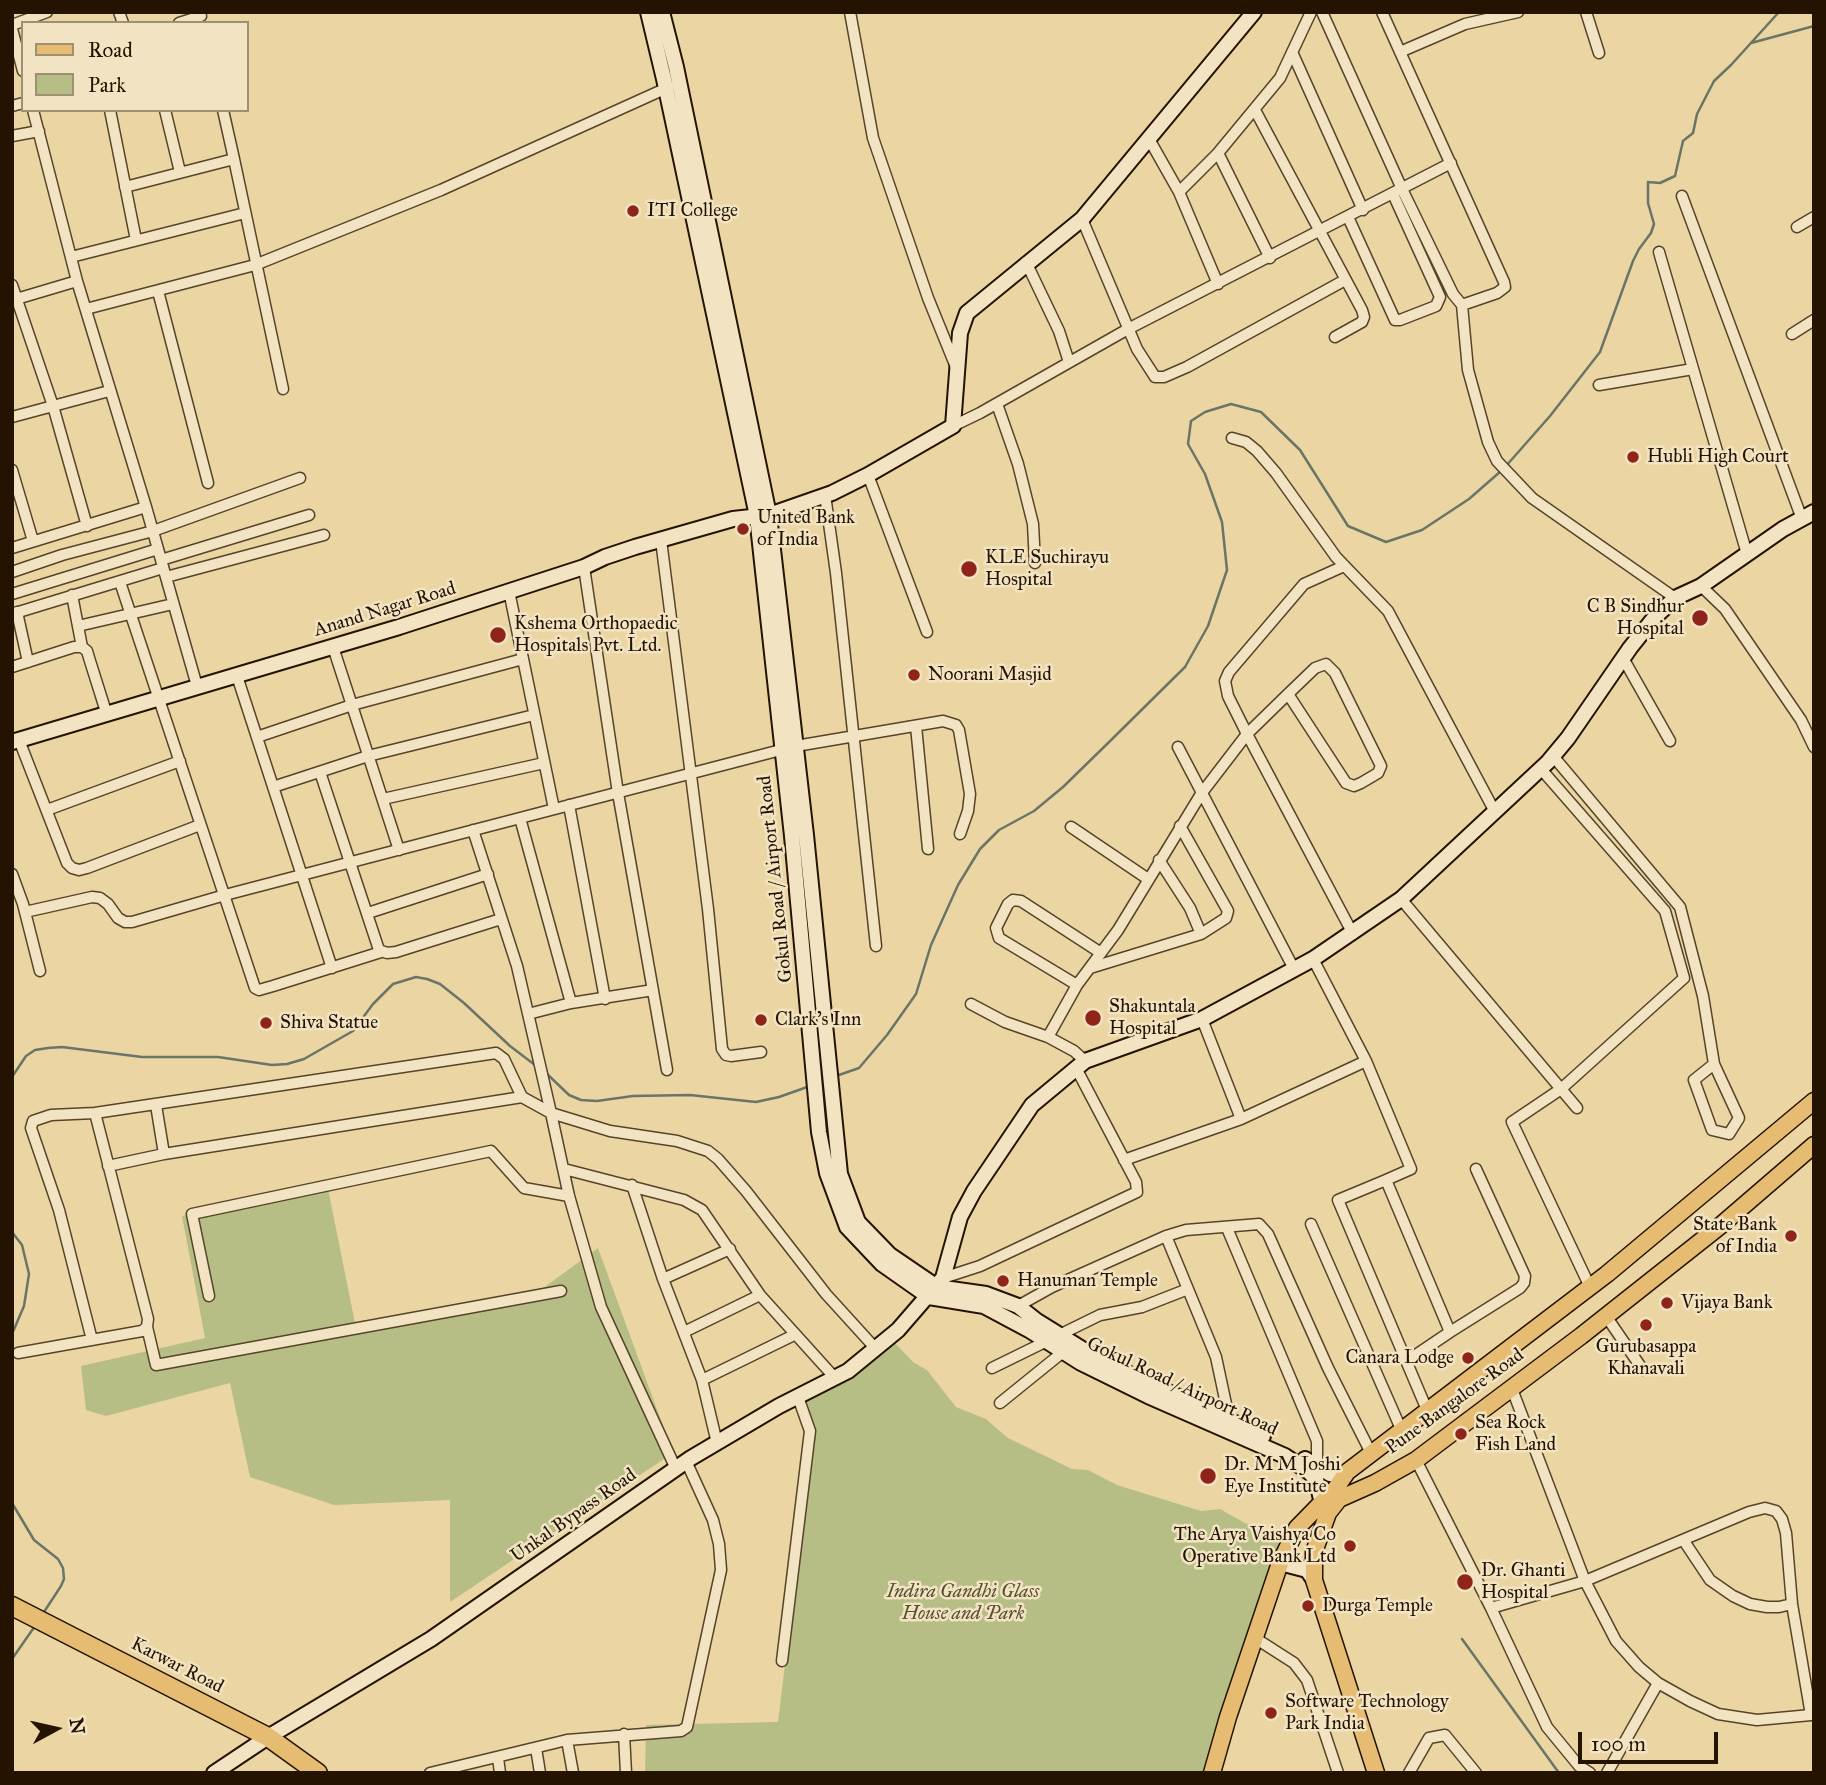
<!DOCTYPE html>
<style>
body{margin:0}
#map{position:relative;width:1826px;height:1785px;overflow:hidden;background:#ebd6a3;font-family:"IM FELL Great Primer",serif}
canvas{display:block}
.frame{position:absolute;inset:0;border:14px solid #231300;pointer-events:none}
.legend{position:absolute;left:21px;top:21px;width:228px;height:91px;box-sizing:border-box;background:#f2e4c3;border:2px solid #9f9075;margin:0;padding:9px 12px;list-style:none;font-size:21px;color:#231300}
.legend li{display:flex;align-items:center;gap:14px;height:35px}
.legend b{width:35px;border:2px solid #9f9075}
.north{position:absolute;left:21px;top:1694px;width:70px;height:70px;-webkit-text-stroke:5px #f2e4c3;paint-order:stroke;rotate:82deg;font-size:19px;font-weight:700;line-height:28px;text-align:center;color:#231300}
.north::after{content:'';display:block;margin:auto;width:24px;height:32px;background:#231300;clip-path:polygon(50% 0,100% 100%,50% 72%,0 100%)}
.scale{position:absolute;left:1578px;top:1732px;width:140px;height:32px;box-sizing:border-box;border:4px solid #231300;border-top:0;padding-left:9px;font-size:21px;line-height:24px;white-space:nowrap;color:#231300;-webkit-text-stroke:5px #f2e4c3;paint-order:stroke}
</style>
<div id="map">
<canvas width="1826" height="1785"></canvas>
<div class="frame"></div>
<ul class="legend">
<li><b style="height:9px;background:#e6bb72"></b>Road</li>
<li><b style="height:19px;background:#b6be86"></b>Park</li>
</ul>
<div class="north">N</div>
<div class="scale">100 m</div>
</div>
<script>
const ctx = document.querySelector('canvas').getContext('2d');
ctx.lineJoin = 'round';
function fillPath(path, color) { ctx.fillStyle = color; ctx.fill(path, 'evenodd'); }
const toPath = rows => new Path2D(rows.map(r => 'M' + r).join(''));
function stroke(path, color, width, dash) { ctx.strokeStyle = color; ctx.lineWidth = width; ctx.lineCap = dash ? 'butt' : 'round'; ctx.setLineDash(dash || []); ctx.stroke(path); }
function write(font, color, halo, rows, align = 'center') {
  ctx.font = font + ' "IM FELL Great Primer",serif'; ctx.lineWidth = 5; ctx.setLineDash([]); ctx.textBaseline = 'middle'; ctx.strokeStyle = halo; ctx.fillStyle = color; for (const [text, x, y, turn = 0] of rows) {
    ctx.save(); ctx.translate(x, y); ctx.rotate((+turn || 0) * Math.PI / 180); ctx.textAlign = isNaN(turn) ? turn : align; if (halo) ctx.strokeText(text, 0, 0); ctx.fillText(text, 0, 0); ctx.restore();
  }
}
fillPath(toPath([
 [328,1189,355,1323,531,1297,598,1248,673,1453,450,1602,450,1500,334,1505,250,1477,230,1383,106,1416,86,1410,81,1366,205,1338,182,1216],
 [893,1341,913,1362,927,1370,956,1407,986,1419,1008,1438,1072,1469,1088,1470,1117,1485,1201,1511,1220,1509,1245,1523,1282,1538,1205,1773,645,1773,646,1725,778,1722,814,1427,802,1401,877,1356]
]), '#b6be86');
stroke(toPath([
 [1751,43,1814,26],
 [1506,466,1550,416,1600,352,1633,261,1639,249,1651,233,1654,224,1648,203,1648,182,1660,183,1675,176,1683,141,1693,133,1697,114,1714,81,1731,65,1779,12],
 [546,1073,569,1095,581,1100,597,1101,633,1096,690,1095,756,1102,779,1097,810,1086],
 [836,1076,859,1068,887,1035,916,994,931,945,958,885,980,849,999,830,1034,811,1063,787,1104,747,1185,667,1208,626,1227,570,1222,522,1205,474,1188,444,1191,421,1205,412,1231,404,1261,412,1300,450,1348,526,1386,542,1422,530,1469,499,1501,471],
 [12,1077,26,1056,35,1050,48,1048,62,1047,142,1057,218,1057,272,1065,287,1064,304,1059,353,1031,373,1004,393,984,416,977,427,979,440,984,464,1003,510,1046,535,1065],
 [12,1232,22,1245,29,1274,24,1306,12,1334],
 [12,1503,34,1540,58,1559,63,1568,64,1579,61,1586,42,1615],
 [1462,1639,1559,1773],
 [12,1659,35,1626]
]), '#6a7568', 2.5);
const street = toPath([
 [119,12,123,23],
 [850,12,873,138,928,298,956,367],
 [1322,12,1402,189,1453,294,1462,305,1497,293,1505,287,1504,282,1382,12],
 [1586,12,1599,53],
 [179,23,201,16],
 [12,25,47,12],
 [12,29,23,71],
 [1292,52,1363,210],
 [1400,52,1465,24,1518,12],
 [12,106,23,103],
 [33,110,77,281,146,507,197,686],
 [110,110,136,240],
 [165,110,180,172],
 [223,110,234,159],
 [1255,110,1362,310,1364,317,1362,322,1335,337],
 [12,136,39,131],
 [1149,139,1179,192,1218,284],
 [1218,153,1270,258],
 [125,187,234,159,283,389],
 [1179,192,1218,153,1280,78,1311,12],
 [1682,196,1802,519],
 [1348,217,1395,320,1400,320,1436,306,1440,297,1393,194],
 [1082,219,1137,349,1155,377,1164,377,1187,367,1345,280],
 [1797,227,1814,217],
 [1659,252,1747,554],
 [71,257,245,213],
 [1026,262,1059,331,1069,362],
 [12,285,53,406,87,526],
 [158,291,208,483],
 [13,300,77,281],
 [1462,305,1468,370,1488,442,1497,461,1532,498,1675,598],
 [86,309,255,265,441,190,669,87],
 [1792,334,1814,320],
 [1599,385,1693,369],
 [997,404,1018,464,1033,524,1035,563],
 [12,417,109,391],
 [953,426,980,413,1128,329,1451,163],
 [1232,438,1246,442,1257,451,1276,473,1336,557,1388,611,1495,812],
 [12,470,33,541],
 [868,475,927,632],
 [825,495,836,573,876,946],
 [661,540,708,909,722,1049,726,1055,731,1056,761,1052],
 [12,548,146,507],
 [161,560,309,515],
 [584,567,618,793,667,1070],
 [12,572,62,555,153,531,300,478],
 [166,577,324,535],
 [120,582,255,988,259,990,273,986,381,952],
 [1701,586,1725,609,1801,720,1814,747],
 [509,591,554,809],
 [12,594,158,549],
 [72,595,82,647],
 [17,612,28,662],
 [12,614,163,568],
 [78,626,173,604],
 [333,647,399,850],
 [1623,658,1670,741],
 [12,667,74,647,82,647,87,651,90,661,107,715],
 [237,676,332,968],
 [1288,694,1346,783,1354,786,1361,783,1378,773,1381,766,1335,673,1326,664,1315,668,1288,694,1247,734,1353,934],
 [916,726,928,849],
 [257,737,352,705,523,659],
 [19,740,67,863,72,868,79,870,87,868,200,825],
 [1178,747,1294,969],
 [1553,756,1680,907,1703,996,1714,1064,1739,1118,1729,1134,1712,1130,1694,1080,1714,1064],
 [1541,769,1665,911,1684,978,1561,1089,1512,1122,1590,1287],
 [320,772,379,950,387,953,396,952,501,919],
 [273,787,368,756,534,715],
 [383,799,544,763],
 [569,805,605,999],
 [47,810,180,761],
 [520,818,571,1003],
 [1071,827,1148,879],
 [473,830,517,966,551,1113,610,1131,677,1141,708,1151,718,1159,746,1191,826,1294,876,1349],
 [1159,860,1190,908,1201,934,1226,918,1228,911,1180,826],
 [12,874,23,904,40,971],
 [1401,899,1577,1108],
 [25,912,92,897,100,898,108,904,118,918,125,922,132,922,225,895,796,746,943,721,956,725,959,730,970,794,968,811,960,834],
 [368,913,488,874],
 [1313,959,1366,1061,1411,1169,1386,1180,1450,1332,1407,1361],
 [1090,968,1201,934],
 [1077,985,999,938,996,928,1008,904,1013,900,1021,901,1101,953],
 [971,1004,1005,1022,1048,1037],
 [528,1014,571,1003,653,990],
 [1202,1019,1241,1119],
 [1085,1061,1074,1051,1048,1037,1077,985,1118,930,1201,794,1247,734,1228,696,1225,681,1229,672,1304,584,1344,566],
 [156,1105,164,1154],
 [1124,1160,1241,1119,1366,1061],
 [108,1166,164,1154,522,1097],
 [564,1169,684,1200,702,1210,760,1295,835,1378],
 [1386,1180,1338,1200,1427,1410],
 [632,1185,663,1279,702,1380,717,1443],
 [1311,1224,1401,1429],
 [1227,1228,1317,1441,1317,1467],
 [1166,1236,1216,1357,1229,1418],
 [943,1278,980,1266,1137,1192,1136,1182,1076,1068],
 [663,1279,730,1249],
 [209,1296,192,1214,491,1151,524,1188,569,1196],
 [1018,1306,1052,1287,1166,1236,1186,1230,1259,1224,1268,1234,1328,1368,1371,1453],
 [1606,1316,1643,1370],
 [147,1327,156,1365,561,1291],
 [684,1332,760,1295],
 [1450,1332,1520,1288,1524,1283,1525,1276,1476,1169],
 [92,1340,59,1210,31,1128,33,1121,51,1115,95,1113],
 [18,1353,142,1331,147,1327,148,1319,95,1113,496,1053,504,1059,522,1097,551,1113,569,1196,601,1307,676,1469],
 [992,1368,1100,1315,1142,1307,1188,1289],
 [702,1380,794,1335],
 [1000,1403,1063,1352],
 [1416,1460,1491,1608,1547,1727,1579,1766,1590,1773],
 [1684,1541,1710,1580,1733,1596,1750,1604,1767,1607,1779,1607,1792,1604],
 [1491,1608,1585,1581,1749,1512,1765,1508,1776,1511,1782,1519,1786,1533,1792,1604,1811,1715,1757,1720,1718,1714,1690,1701,1658,1683,1639,1667,1616,1641,1585,1581,1512,1389],
 [1255,1638,1294,1663,1307,1680,1338,1773],
 [782,1661,810,1431,798,1397],
 [624,1734,626,1773],
 [567,1740,573,1773],
 [536,1748,540,1773],
 [498,1758,500,1773],
 [430,1773,567,1740,681,1731,687,1727,721,1570,719,1544,713,1520,686,1461],
 [1409,1773,1429,1738,1445,1735,1476,1773],
 [1607,1773,1658,1683]
]);
const secondary = toPath([
 [648,12,664,79,757,516,792,836,819,1132,827,1173,847,1227,882,1264,929,1297,984,1306,1029,1330,1081,1363,1148,1396,1285,1456,1309,1472,1316,1479,1322,1503],
 [662,12,676,67,769,515,806,835,840,1174,858,1222,890,1255,937,1287,986,1294,1018,1306,1037,1321,1103,1362,1263,1436],
 [12,742,399,627,584,567,605,557,635,547,733,519,769,515,832,493,868,475,953,426,960,333,967,313,1082,219,1254,12],
 [1305,1459,1330,1474,1341,1475,1347,1472],
 [1280,1563,1307,1570,1314,1580],
 [214,1773,268,1737,431,1639,691,1458,779,1406,848,1371,898,1330,943,1278,960,1217,974,1191,1032,1105,1085,1061,1202,1019,1313,959,1401,899,1548,762,1568,738,1630,648,1654,618,1675,598,1701,586,1783,529,1814,512]
]);
const primary = toPath([
 [1212,1773,1228,1717,1280,1563,1297,1528,1336,1488,1347,1472,1607,1274,1814,1101],
 [1376,1773,1314,1580,1314,1552,1328,1513,1339,1499,1375,1483,1416,1460,1581,1336,1720,1226,1814,1145]
]);
const highway = toPath([
 [12,1606,268,1737,318,1773]
]);
stroke(street, '#554429', 13);
stroke(secondary, '#231300', 18);
stroke(primary, '#231300', 19);
stroke(highway, '#231300', 21);
stroke(street, '#f2e4c3', 10);
stroke(secondary, '#f2e4c3', 14);
stroke(primary, '#e6bb72', 16);
stroke(highway, '#e6bb72', 18);
for (const [x, y, r, color] of [
 [633,211,7,"#8f2418"],
 [1633,457,7,"#8f2418"],
 [743,529,7,"#8f2418"],
 [969,569,9,"#8f2418"],
 [1700,618,9,"#8f2418"],
 [498,635,9,"#8f2418"],
 [914,675,7,"#8f2418"],
 [1093,1018,9,"#8f2418"],
 [761,1020,7,"#8f2418"],
 [266,1023,7,"#8f2418"],
 [1791,1236,7,"#8f2418"],
 [1003,1281,7,"#8f2418"],
 [1667,1303,7,"#8f2418"],
 [1646,1325,7,"#8f2418"],
 [1468,1358,7,"#8f2418"],
 [1461,1434,7,"#8f2418"],
 [1208,1476,9,"#8f2418"],
 [1350,1546,7,"#8f2418"],
 [1465,1582,9,"#8f2418"],
 [1308,1606,7,"#8f2418"],
 [1271,1713,7,"#8f2418"]
]) { const dot = new Path2D(); dot.arc(x, y, r, 0, 2 * Math.PI); ctx.fillStyle = color; ctx.fill(dot); stroke(dot, '#f2e4c3', 2.5); }
write('19px', '#231300', '#f2e4c3', [
 ["ITI College",647,211],
 ["Hubli High Court",1647,457],
 ["United Bank",757,518],
 ["of India",757,540],
 ["KLE Suchirayu",985,558],
 ["Hospital",985,580],
 ["C B Sindhur",1684,607,"right"],
 ["Hospital",1684,629,"right"],
 ["Kshema Orthopaedic",514,624],
 ["Hospitals Pvt. Ltd.",514,646],
 ["Noorani Masjid",928,675],
 ["Shakuntala",1109,1007],
 ["Hospital",1109,1029],
 ["Clark's Inn",775,1020],
 ["Shiva Statue",280,1023],
 ["State Bank",1777,1225,"right"],
 ["of India",1777,1247,"right"],
 ["Hanuman Temple",1017,1281],
 ["Vijaya Bank",1681,1303],
 ["Gurubasappa",1646,1347,"center"],
 ["Khanavali",1646,1369,"center"],
 ["Canara Lodge",1454,1358,"right"],
 ["Sea Rock",1475,1423],
 ["Fish Land",1475,1445],
 ["Dr. M M Joshi",1224,1465],
 ["Eye Institute",1224,1487],
 ["The Arya Vaishya Co",1336,1535,"right"],
 ["Operative Bank Ltd",1336,1557,"right"],
 ["Dr. Ghanti",1481,1571],
 ["Hospital",1481,1593],
 ["Durga Temple",1322,1606],
 ["Software Technology",1285,1702],
 ["Park India",1285,1724]
], 'left');
write('19px', '#231300', '#f2e4c3', [
 ["Anand Nagar Road",385,610,-17],
 ["Gokul Road / Airport Road",776,879,-96],
 ["Gokul Road / Airport Road",1182,1387,25],
 ["Pune Bangalore Road",1455,1402,-36],
 ["Unkal Bypass Road",574,1516,-35],
 ["Karwar Road",177,1666,27]
]);
write('italic 19px', '#564f2f', '#f2e4c3', [
 ["Indira Gandhi Glass",963,1592],
 ["House and Park",963,1614]
]);
</script>
